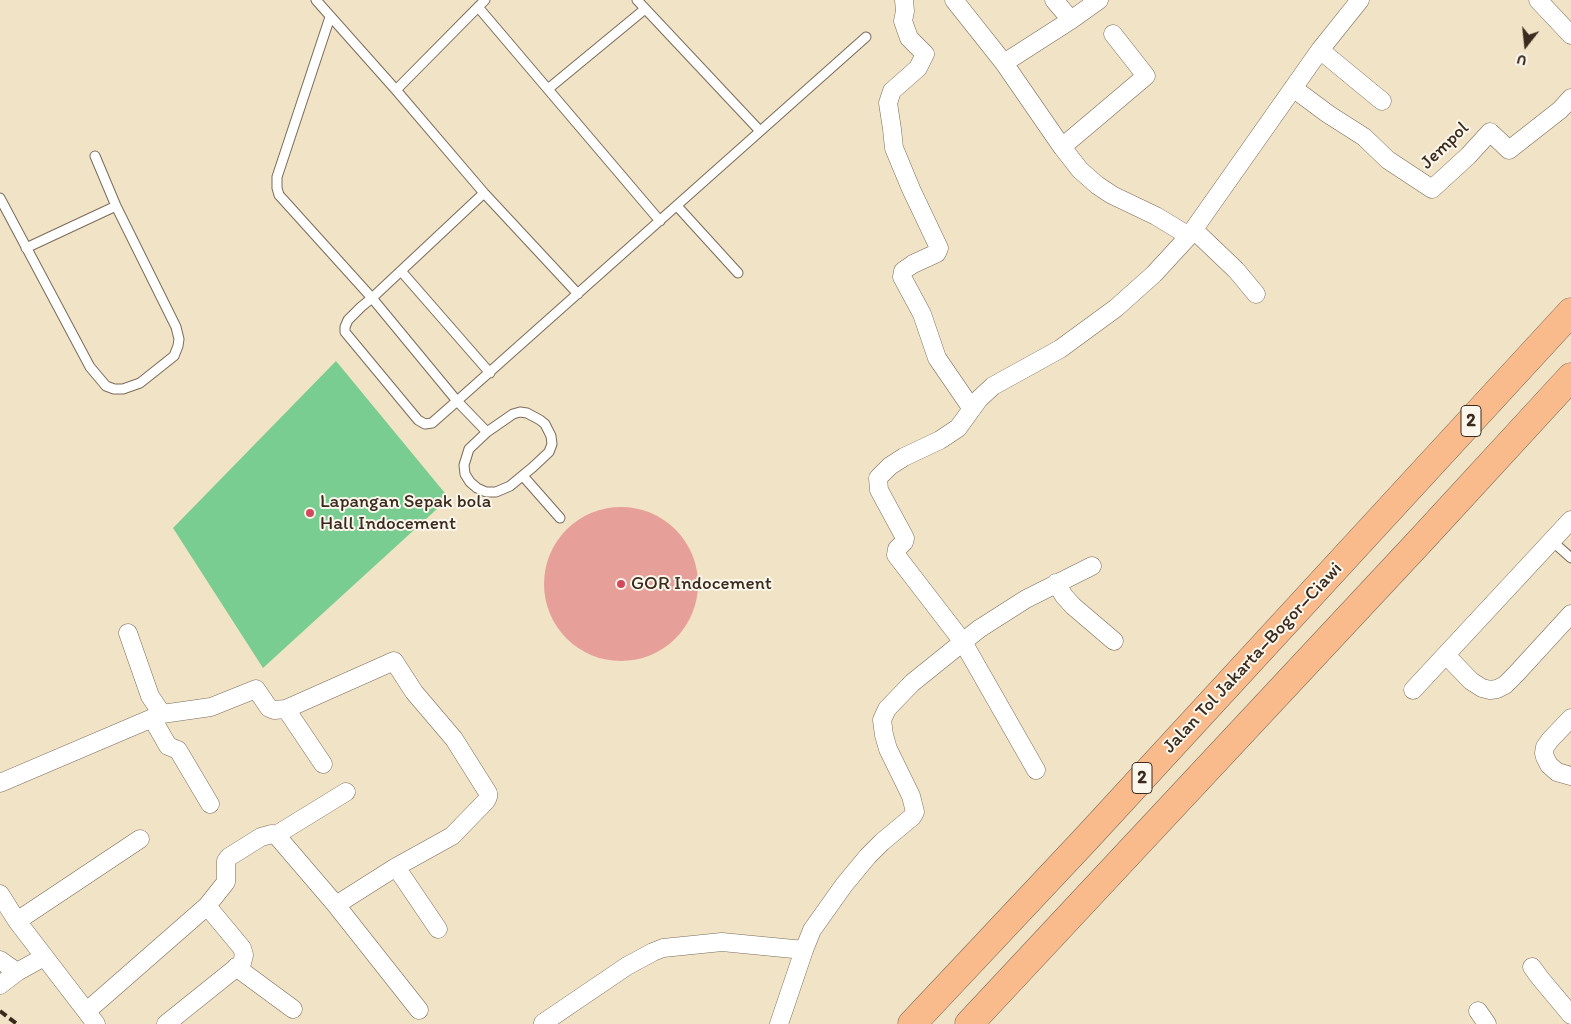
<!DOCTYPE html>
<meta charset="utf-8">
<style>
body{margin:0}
#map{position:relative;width:1571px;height:1024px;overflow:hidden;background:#f1e3c6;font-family:Itim,sans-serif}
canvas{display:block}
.north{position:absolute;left:1501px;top:20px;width:50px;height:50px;-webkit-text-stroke:4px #fbf7ec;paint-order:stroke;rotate:196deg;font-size:14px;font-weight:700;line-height:20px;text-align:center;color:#3b2a1e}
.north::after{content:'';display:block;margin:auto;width:18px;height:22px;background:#3b2a1e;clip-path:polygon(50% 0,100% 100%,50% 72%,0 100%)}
</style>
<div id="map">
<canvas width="1571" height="1024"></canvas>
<div class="north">U</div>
</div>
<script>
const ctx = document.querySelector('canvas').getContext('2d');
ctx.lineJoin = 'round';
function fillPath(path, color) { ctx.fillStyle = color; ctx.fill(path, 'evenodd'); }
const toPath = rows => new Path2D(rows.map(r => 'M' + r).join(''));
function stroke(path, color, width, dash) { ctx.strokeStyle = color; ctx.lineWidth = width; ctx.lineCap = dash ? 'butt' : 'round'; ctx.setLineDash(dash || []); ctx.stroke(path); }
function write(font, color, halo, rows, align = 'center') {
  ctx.font = font + ' Itim,sans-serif'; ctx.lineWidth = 4; ctx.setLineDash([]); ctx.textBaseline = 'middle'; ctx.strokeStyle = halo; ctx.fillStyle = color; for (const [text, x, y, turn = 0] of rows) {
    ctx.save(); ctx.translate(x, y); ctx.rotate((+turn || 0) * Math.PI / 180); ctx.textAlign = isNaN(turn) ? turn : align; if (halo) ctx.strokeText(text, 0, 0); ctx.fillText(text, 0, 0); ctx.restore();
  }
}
fillPath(toPath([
 [336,361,449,498,263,668,173,528]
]), '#79cd91');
fillPath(toPath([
 '544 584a77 77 0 1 1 154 0a77 77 0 1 1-154 0Z'
]), '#e7a099');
const lane = toPath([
 [316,0,396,90,484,193,578,294],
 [637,0,760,131],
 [478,7,660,221],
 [330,17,277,177,277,188,279,195,372,298,457,401,432,423,425,424,418,420,345,332,345,327,348,320,361,307,372,298,484,193],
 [548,89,645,9],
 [396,90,485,0],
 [0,198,90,367,106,386,114,389,123,389,140,383,174,356,178,346,179,339,176,327,116,206,95,156],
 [677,206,738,273],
 [26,248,116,206],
 [401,271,490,373],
 [520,412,527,413,540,420,545,424,551,436,552,444,549,452,533,467,510,486,496,492,486,492,477,488,470,482,465,474,464,465,469,449,487,432,513,414,520,412],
 [487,432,457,401,866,37],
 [523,476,560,518],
 [1552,541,1571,558]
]);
const street = toPath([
 [904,0,905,11,903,21,909,38,925,54,918,68,892,91,888,103,892,129,894,148,911,189,939,248,937,253,913,264,903,271,902,277,922,314,937,358,972,409],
 [954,0,1004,63,1062,147,1080,170,1097,185,1112,195,1156,216,1189,236,1320,50,1360,0],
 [1054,0,1071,20],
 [1538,0,1571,35],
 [1320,50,1382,101],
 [1004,63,1071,20,1099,0],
 [1293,88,1328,114,1364,137,1388,160,1432,189,1468,156,1490,132,1509,150,1560,110,1571,98],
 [1062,147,1146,76,1113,34],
 [1194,230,1236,270,1256,294],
 [1056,583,1064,596,1073,606,1114,641],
 [128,633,150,696,162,714],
 [1446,655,1471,681,1482,688,1490,690,1497,689,1505,685,1516,674,1571,614],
 [1413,690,1571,520],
 [286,709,323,764],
 [152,718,168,746,178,750,210,804],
 [1571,718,1550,740,1545,747,1544,753,1545,757,1549,765,1557,772,1571,776],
 [1036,770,963,642,896,555,897,549,904,542,905,538,879,490,878,478,890,466,904,457,940,440,958,428,979,399,993,386,1060,349,1116,308,1154,274,1189,236],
 [0,783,162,714,211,707,256,689,269,708,274,710,286,709,394,661,414,692,454,739,488,793,488,797,486,801,452,836,396,867,336,905],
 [276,835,346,792],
 [396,867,438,929],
 [0,894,17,921,96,1024],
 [17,921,140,839],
 [0,960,17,972],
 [236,967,293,1009],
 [1532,967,1540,978,1571,1015],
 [0,985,17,972,44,957],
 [87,1011,207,906,226,882,226,861,229,857,261,837,272,834,276,835,336,905,419,1010],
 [1478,1011,1487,1024],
 [543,1023,627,966,653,952,663,948,722,942,804,950],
 [166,1024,242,963,244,955,242,948,207,906],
 [779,1024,804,950,812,930,844,885,868,856,882,842,912,817,915,812,911,796,888,749,884,735,882,720,887,709,912,683,979,629,1026,599,1092,566]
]);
const highway = toPath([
 [912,1024,1085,840,1571,312],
 [969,1024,1422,539,1571,377]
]);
stroke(lane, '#7b6b59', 11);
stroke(street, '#7b6b59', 19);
stroke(highway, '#7b6b59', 29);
stroke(lane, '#fff', 9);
stroke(street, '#fff', 18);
stroke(highway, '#fabb8c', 28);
stroke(toPath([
 [0,1011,17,1024]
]), '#3b2a1e', 4, [8, 4]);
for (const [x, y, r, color] of [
 [310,513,5,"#d1495b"],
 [621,584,5,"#d1495b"]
]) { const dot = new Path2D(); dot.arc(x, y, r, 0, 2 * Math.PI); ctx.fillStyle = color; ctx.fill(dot); stroke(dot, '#fbf7ec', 2); }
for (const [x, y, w] of [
 [1471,421,20],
 [1142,778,20]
]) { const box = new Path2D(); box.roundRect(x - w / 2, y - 15.5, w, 31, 4); ctx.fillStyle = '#fbf7ec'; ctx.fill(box); stroke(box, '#3b2a1e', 1); }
write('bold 18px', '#3b2a1e', null, [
 ["2",1471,421],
 ["2",1142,778]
]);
write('19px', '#3b2a1e', '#fbf7ec', [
 ["Jempol",1445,146,-44],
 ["Jalan Tol Jakarta–Bogor–Ciawi",1253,658,-47]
]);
write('19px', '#3b2a1e', '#fbf7ec', [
 ["Lapangan Sepak bola",320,502],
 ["Hall Indocement",320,524],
 ["GOR Indocement",631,584]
], 'left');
</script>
